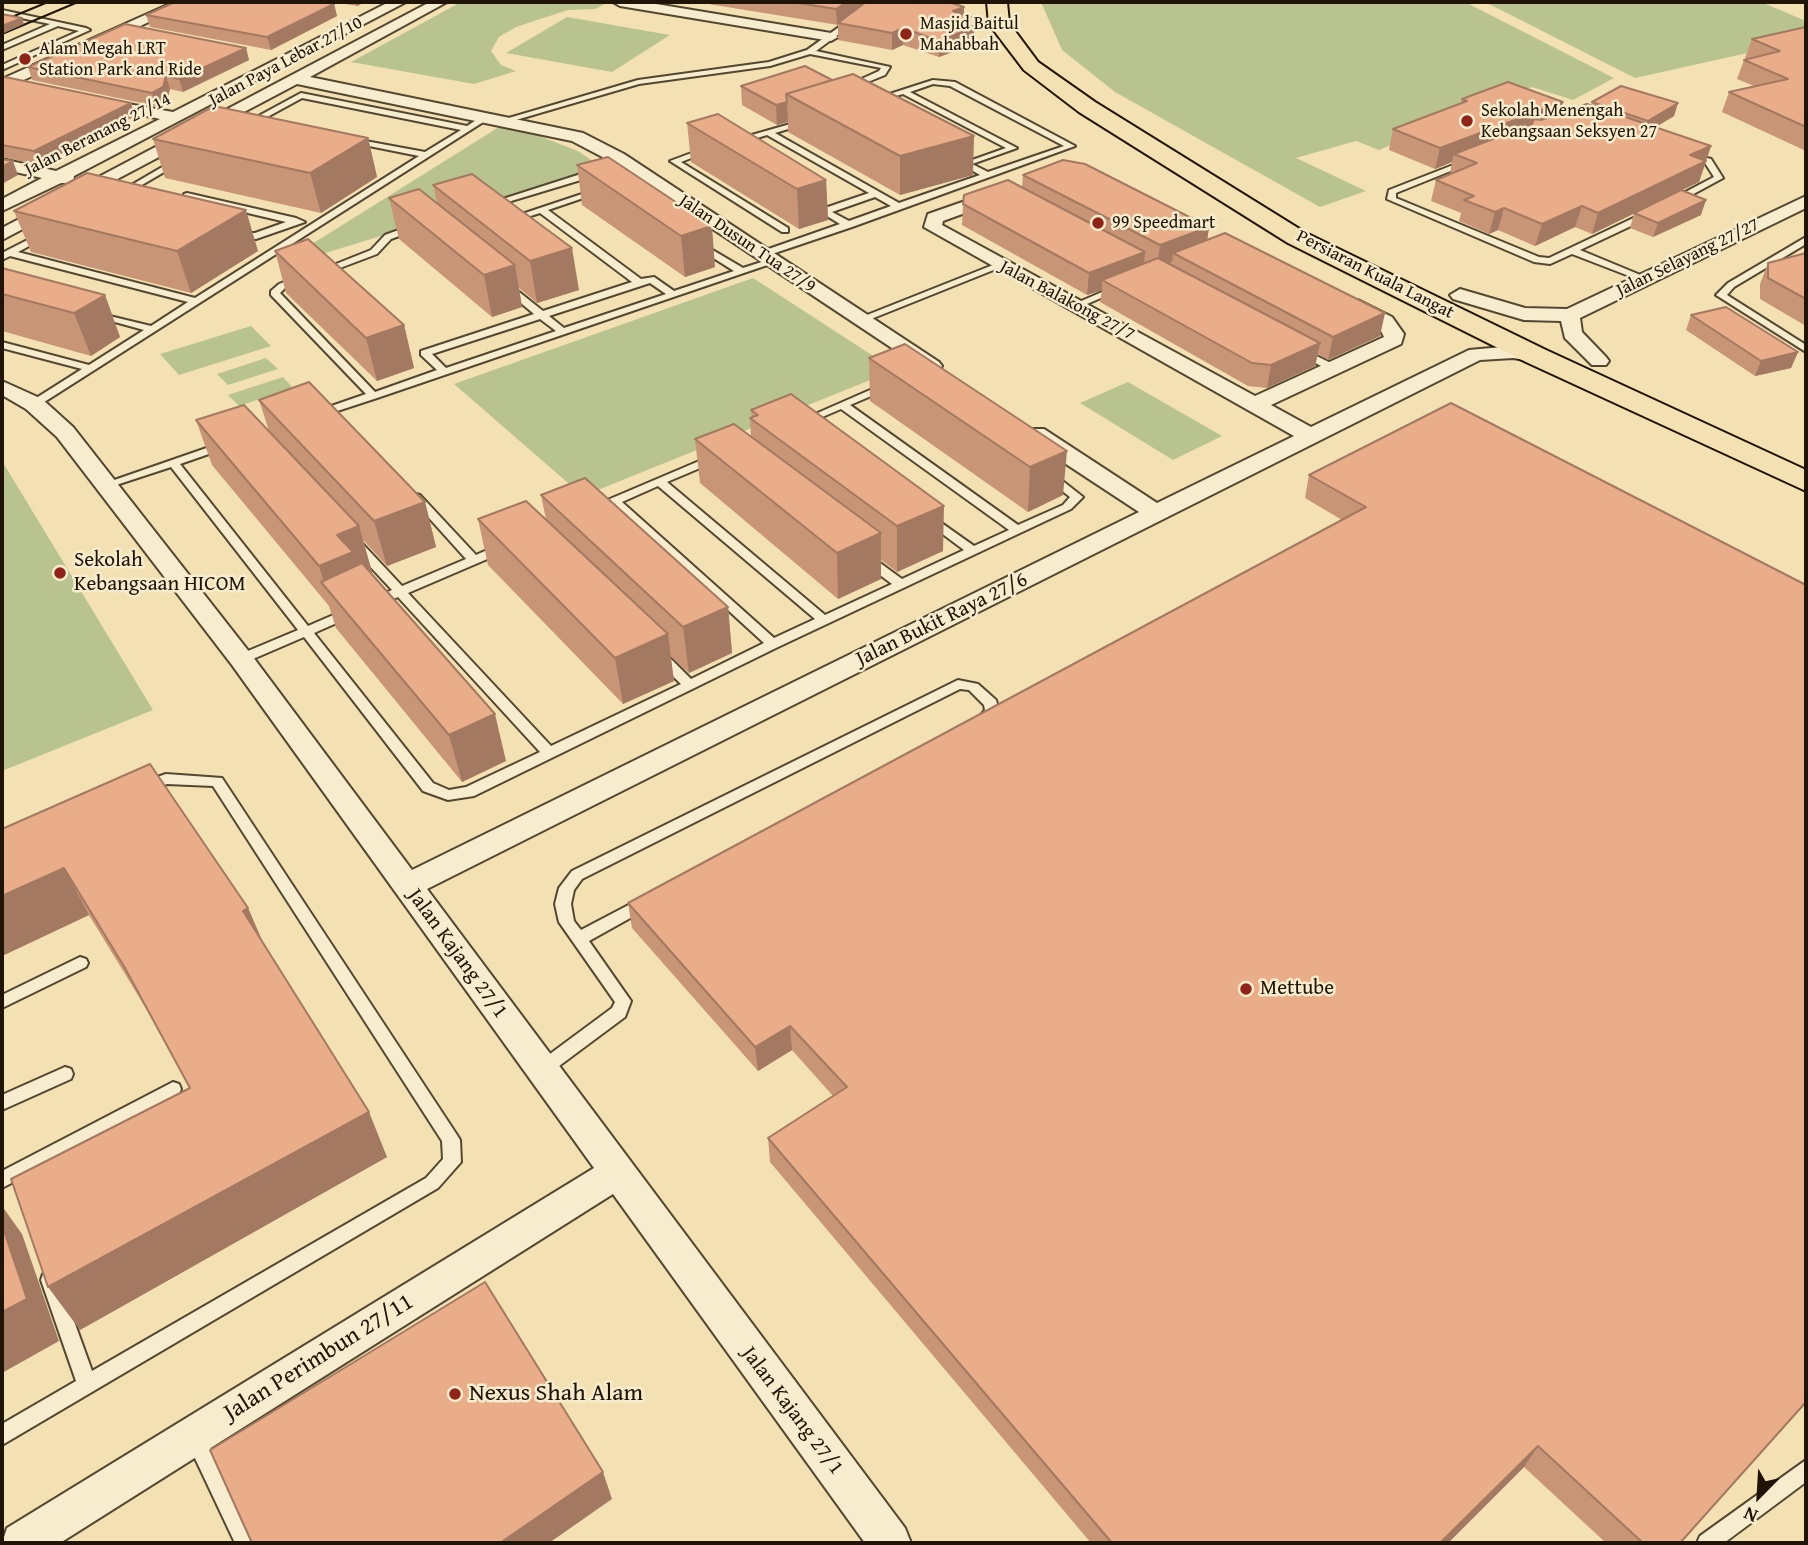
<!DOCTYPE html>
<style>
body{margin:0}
#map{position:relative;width:1808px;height:1545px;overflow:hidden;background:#f4e1b3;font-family:"Gentium Book Plus",serif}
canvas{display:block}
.frame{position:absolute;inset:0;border:4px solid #1f1406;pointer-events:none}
.north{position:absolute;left:1724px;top:1461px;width:70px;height:70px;-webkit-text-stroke:5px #f8ecce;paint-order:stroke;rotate:204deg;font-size:19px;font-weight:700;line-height:28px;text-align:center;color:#1f1406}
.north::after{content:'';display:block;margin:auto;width:24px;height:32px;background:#1f1406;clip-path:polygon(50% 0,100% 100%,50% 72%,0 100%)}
</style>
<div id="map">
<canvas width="1808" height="1545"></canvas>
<div class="frame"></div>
<div class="north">N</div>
</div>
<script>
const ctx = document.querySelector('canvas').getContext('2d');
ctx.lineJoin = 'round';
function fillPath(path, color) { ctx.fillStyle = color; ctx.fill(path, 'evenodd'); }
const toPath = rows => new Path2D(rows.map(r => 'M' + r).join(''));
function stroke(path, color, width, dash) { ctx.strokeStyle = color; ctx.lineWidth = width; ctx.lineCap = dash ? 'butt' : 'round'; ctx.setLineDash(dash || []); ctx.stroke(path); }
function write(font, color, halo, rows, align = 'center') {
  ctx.font = font + ' "Gentium Book Plus",serif'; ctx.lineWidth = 5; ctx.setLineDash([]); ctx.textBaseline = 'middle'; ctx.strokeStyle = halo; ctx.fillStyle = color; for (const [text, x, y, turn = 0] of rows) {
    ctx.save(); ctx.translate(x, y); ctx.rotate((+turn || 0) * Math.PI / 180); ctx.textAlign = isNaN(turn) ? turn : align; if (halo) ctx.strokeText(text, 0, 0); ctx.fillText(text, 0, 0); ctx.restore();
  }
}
fillPath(toPath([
 [461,2,591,2,605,4,595,9,568,10,516,27,499,37,491,51,501,65,516,71,474,84,351,62],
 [1041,2,1465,2,1614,78,1573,100,1532,87,1379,150,1356,141,1296,158,1366,191,1320,207,1115,92,1062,50],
 [1485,2,1761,2,1806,21,1806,40,1635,78],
 [567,17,670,35,612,72,506,53],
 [499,127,539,136,578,151,603,168,309,258,296,254],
 [753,278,895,370,583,496,454,384],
 [251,326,271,346,179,375,160,354],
 [266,358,278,369,228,385,217,374],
 [283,377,293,388,239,406,228,395],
 [1128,382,1222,436,1173,460,1080,403],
 [2,461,153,710,2,771]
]), '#b9c38f');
const service = toPath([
 [874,2,882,2,816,51,890,67,885,75,853,88,846,86,879,71,881,68,810,54,770,66,639,84,509,122,502,120,638,80,769,62,807,50,874,2],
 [2,10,86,28,90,30,2,70,2,65,79,31,58,26,2,50,2,45,50,24,2,14,2,10],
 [933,80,955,82,1075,146,852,227,766,256,760,256,760,252,840,224,822,213,822,209,869,193,767,135,737,144,733,142,734,140,808,119,808,123,775,133,899,203,980,175,961,164,1006,148,903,94,875,102,871,100,933,80],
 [933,84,950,86,1064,146,988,172,972,164,1017,148,910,92,933,84],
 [875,197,891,206,849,221,832,212,875,197],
 [301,93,467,126,484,115,491,117,38,406,30,406,30,402,82,369,2,348,2,342,89,365,144,330,93,316,93,312,151,326,188,302,10,256,2,260,2,253,43,232,46,233,46,237,18,252,195,298,419,156,349,142,349,138,425,152,461,130,302,98,249,127,242,125,301,93],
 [705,148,712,150,681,162,788,228,788,232,782,232,670,161,705,148],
 [1685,152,1711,159,1723,178,1675,204,1672,203,1672,199,1714,177,1705,163,1685,156,1685,152],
 [176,159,183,161,123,196,116,194,176,159],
 [1466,160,1473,162,1396,193,1396,198,1539,257,1549,258,1644,213,1650,213,1650,217,1580,250,1650,279,1642,281,1572,254,1550,264,1534,262,1387,199,1389,190,1466,160],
 [584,173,600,177,596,180,584,179,488,208,484,205,584,173],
 [594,190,601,192,548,210,641,279,654,277,674,291,734,271,696,247,694,245,699,242,743,268,774,258,779,261,377,398,322,416,314,416,314,412,366,394,271,295,271,291,279,284,299,276,305,276,305,280,285,288,280,293,375,392,437,370,421,355,421,351,534,314,503,288,503,284,509,284,543,311,632,282,540,213,512,222,507,219,594,190],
 [650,283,666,294,564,328,549,316,650,283],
 [540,319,556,331,446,368,432,354,540,319],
 [187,193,296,218,305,222,256,239,235,238,232,237,232,233,255,233,286,222,184,198,184,194,187,193],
 [415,224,420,227,418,229,391,239,377,254,324,274,316,272,371,250,385,235,415,224],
 [1806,237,1806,244,1734,287,1727,295,1806,345,1806,352,1716,295,1728,283,1806,237],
 [998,263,1006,265,866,321,857,319,998,263],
 [1116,286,1124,288,1080,307,1072,305,1116,286],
 [1300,348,1337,366,1338,368,1337,370,1329,370,1296,353,1295,351,1300,348],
 [886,383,890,384,890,388,850,405,1018,525,1063,505,1070,497,1047,479,1047,475,1055,475,1083,497,1071,509,778,647,474,796,448,800,423,791,304,637,246,662,236,662,235,659,236,656,298,630,171,467,110,487,106,488,100,485,221,443,229,443,229,447,180,464,308,626,347,609,355,609,357,612,355,615,314,633,433,783,449,790,466,787,540,752,398,597,377,606,369,606,367,603,369,600,392,590,351,546,351,540,359,540,402,586,466,559,412,499,412,495,416,494,420,495,476,555,498,545,506,545,508,548,506,551,408,593,551,746,681,684,655,659,654,656,655,653,665,653,691,679,764,643,613,505,595,512,589,509,591,507,711,456,719,456,719,460,667,482,825,615,892,584,864,563,862,560,864,557,872,557,902,579,964,550,925,521,925,517,933,517,974,546,1009,530,841,409,806,424,798,424,797,422,886,383],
 [658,486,815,619,774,638,622,502,658,486],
 [958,680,978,684,996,700,999,711,988,724,983,726,976,721,985,710,984,705,969,690,960,689,582,879,574,890,571,904,574,921,581,930,640,899,650,899,653,903,650,907,589,941,631,1001,625,1017,547,1075,541,1077,535,1075,533,1070,535,1065,612,1008,615,1002,559,922,555,904,559,888,572,871,958,680],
 [166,774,222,778,457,1135,460,1140,461,1162,438,1188,2,1445,2,1424,76,1381,41,1280,43,1274,50,1271,57,1274,92,1371,426,1178,443,1159,442,1141,213,786,167,784,145,792,138,787,140,783,166,774],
 [80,957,86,959,88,963,86,967,2,1008,2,995,80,957],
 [65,1067,71,1069,73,1074,71,1079,2,1110,2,1095,65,1067],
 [173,1082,179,1084,181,1089,179,1094,2,1188,2,1171,173,1082],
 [195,1427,202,1430,256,1543,235,1543,185,1437,188,1430,195,1427],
 [1806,1460,1806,1482,1724,1543,1697,1543,1700,1536,1806,1460]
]);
const minor = toPath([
 [174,2,192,2,2,90,2,79,174,2],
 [389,2,406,2,74,176,73,183,61,183,2,211,2,199,42,178,2,169,2,159,56,171,160,119,89,103,89,97,173,112,389,2],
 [430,2,447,2,310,77,583,133,624,154,939,362,942,366,939,370,925,370,612,162,572,141,297,84,2,240,2,228,430,2],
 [613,2,644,2,831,33,838,37,831,41,620,6,613,2],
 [997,190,1003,191,1006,195,1003,199,943,221,942,225,1255,396,1384,337,1378,325,1344,308,1341,304,1344,300,1358,300,1392,317,1404,334,1401,344,1271,405,1311,427,1469,350,1513,346,1543,352,1546,356,1536,362,1513,358,1480,360,427,889,905,1528,911,1543,865,1543,613,1194,60,1543,2,1543,7,1528,594,1168,232,665,57,437,26,409,2,395,2,381,42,399,73,427,250,653,412,870,1139,512,1028,439,1025,434,1028,429,1044,429,1157,503,1294,436,924,227,928,214,997,190],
 [1806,196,1806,208,1580,318,1582,332,1606,357,1609,361,1606,365,1592,365,1565,338,1561,321,1524,320,1453,299,1450,295,1460,289,1525,308,1567,309,1806,196]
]);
const primary = toPath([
 [987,2,1007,2,1009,23,1038,62,1095,102,1306,233,1546,350,1806,470,1806,491,1526,362,1288,243,1079,112,1024,70,989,24,987,2]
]);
stroke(service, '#544731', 4);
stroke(minor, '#544731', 4);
stroke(primary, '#1f1406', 4);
fillPath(service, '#f8ecce');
fillPath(minor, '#f8ecce');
fillPath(primary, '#f4e1b3');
stroke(toPath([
 [2,21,48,2],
 [2,34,78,2]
]), '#1f1406', 2);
fillPath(toPath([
 [333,2,365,2,357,6],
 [696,2,960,2,957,4,964,7,964,15,971,26,974,27,974,44,939,57,903,45,892,50,838,40,838,25],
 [334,4,337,16,271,50,150,27,146,15],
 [1806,27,1806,151,1722,112,1729,92,1754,86,1737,79,1744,60,1747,59,1745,58,1752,39],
 [246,48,249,60,183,92,170,89,167,100,156,106,32,80,28,67],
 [805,66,973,175,900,195,788,132,788,122,777,125,742,105,741,86],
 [2,78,131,103,135,116,39,165,2,157],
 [1462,99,1563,102,1560,114,1591,105,1592,102,1678,103,1674,116,1656,127,1711,146,1699,182,1681,190,1701,215,1653,237,1630,228,1634,213,1675,193,1592,234,1575,227,1535,246,1498,230,1489,234,1459,221,1461,213,1431,201,1436,180,1450,174,1452,162,1435,169,1389,150,1393,129,1461,104],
 [687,123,826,180,828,220,799,229,691,162],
 [368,138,377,177,321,213,165,178,153,139],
 [608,157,715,267,685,277,582,205,577,165],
 [1023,175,1209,227,1207,240,1380,336,1328,360,1318,354,1315,366,1267,388,1248,386,1100,302,1102,290,1087,295,962,225,963,204,1022,187],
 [433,185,579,290,537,303,519,288,522,307,492,317,399,239,389,198,437,203],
 [14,211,258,251,191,293,31,252],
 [275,251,404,325,414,368,377,381,286,293],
 [1806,253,1806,326,1760,299,1760,284,1768,263],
 [2,268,105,295,120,337,91,356,2,331],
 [1691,315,1798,352,1791,368,1755,376,1686,330],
 [905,344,1063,495,1028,512,870,401,869,358],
 [259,400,425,502,436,547,387,566,363,540,372,572,370,573,506,761,462,782,336,628,329,606,212,465,196,420,269,431],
 [1451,403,1806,1403,1680,1543,1606,1543,1524,1467,1448,1543,1091,1543,770,1162,768,1138,833,1096,792,1050,758,1071,632,928,628,903,1342,520,1305,498,1309,475],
 [751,410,943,551,897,572,881,560,881,579,838,599,700,483,695,439,751,436,750,418,752,417],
 [541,495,728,607,732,653,689,673,670,656,674,681,623,704,488,565,478,519,546,520],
 [2,829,248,908,263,942,387,1157,80,1330,190,1088,150,1015,89,915,2,956]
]), '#c89577');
fillPath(toPath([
 [356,2,365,2,357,6],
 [847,2,870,2,838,23,837,25,836,9],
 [334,4,337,16,271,50,267,37],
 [964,7,964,20,971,17,971,29,974,27,974,44,939,57,939,41,953,11],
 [22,18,24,24,2,34,2,26],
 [903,28,903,45,892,50,892,33],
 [246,48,249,60,183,92,179,79],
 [166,76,170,89,167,100,156,106,152,93],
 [787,102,788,122,777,125,776,105],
 [1563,102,1558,122,1454,154,1452,162,1435,169,1440,148],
 [131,103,135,116,39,165,34,151],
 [1678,103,1674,116,1644,134,1648,121],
 [974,136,973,175,900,195,900,156],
 [368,138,377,177,321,213,310,173],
 [1711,146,1699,182,1592,234,1598,213,1690,155],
 [13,161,18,175,2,184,2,167],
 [826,180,828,220,799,229,797,189],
 [1706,200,1701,215,1653,237,1658,223],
 [1582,206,1575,227,1535,246,1542,224],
 [1504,208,1498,230,1489,234,1495,212],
 [246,210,258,251,191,293,177,251],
 [712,226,715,267,685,277,681,236],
 [1209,227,1206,249,1173,253,1172,262,1157,267,1160,245],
 [572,248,579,290,537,303,530,261],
 [1145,252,1143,274,1102,280,1102,290,1087,295,1089,273],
 [515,265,522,307,492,317,484,275],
 [105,295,120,337,91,356,74,313],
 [1385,313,1380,336,1328,360,1333,337],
 [404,325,414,368,377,381,366,338],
 [1320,343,1315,366,1267,388,1271,365],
 [1798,352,1791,368,1755,376,1761,361],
 [1067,451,1063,495,1028,512,1030,467],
 [425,502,436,547,387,566,374,521],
 [944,506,943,551,897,572,897,526],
 [359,526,372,572,326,588,319,566,337,535],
 [881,533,881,579,838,599,837,553],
 [728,607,732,653,689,673,683,627],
 [668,634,674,681,623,704,615,658],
 [495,714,506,761,462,782,449,735],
 [64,868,89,915,2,956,2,896],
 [248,908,268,955,243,911],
 [790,1026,792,1050,758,1071,755,1047],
 [369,1112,387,1157,80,1330,48,1287],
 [2,1206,22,1234,59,1341,2,1373],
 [1538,1446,1524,1467,1448,1543,1440,1543],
 [603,1472,612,1499,549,1543,500,1543]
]), '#a37961');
const building = toPath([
 [175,2,324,2,334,4,267,37,146,15,175,2],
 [792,2,847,2,836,9,792,2],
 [866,2,949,2,964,7,953,11,971,17,958,22,974,27,939,41,903,28,892,33,838,23,866,2],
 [2,14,22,18,2,26,2,14],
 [125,24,246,48,179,79,166,76,163,87,152,93,28,67,125,24],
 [1806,27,1806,127,1729,92,1788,79,1744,60,1780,51,1752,39,1806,27],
 [805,66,832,80,786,94,787,102,776,105,741,86,805,66],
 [853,74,974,136,900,156,786,94,853,74],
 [5,77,131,103,34,151,2,145,2,78,5,77],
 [1508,82,1563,102,1440,148,1393,129,1467,101,1462,99,1508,82],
 [1621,86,1678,103,1648,121,1592,102,1621,86],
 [1587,104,1711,146,1690,155,1706,161,1598,213,1582,206,1542,224,1504,208,1495,212,1464,200,1474,196,1436,180,1477,163,1454,154,1532,124,1534,119,1541,120,1587,104],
 [214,106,368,138,310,173,153,139,214,106],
 [718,114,826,180,797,189,687,123,718,114],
 [608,157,712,226,681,236,577,165,608,157],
 [2,159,13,161,2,167,2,159],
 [1063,160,1085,164,1209,227,1160,245,1023,175,1063,160],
 [87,173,246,210,177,251,14,211,87,173],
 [472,174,572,248,530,261,433,185,472,174],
 [1008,180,1145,252,1089,273,963,204,964,195,1008,180],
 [419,189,515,265,484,275,389,198,419,189],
 [1681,190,1706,200,1658,223,1634,213,1681,190],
 [1225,233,1385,313,1333,337,1173,253,1225,233],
 [308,239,404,325,366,338,275,251,308,239],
 [1806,253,1806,299,1768,278,1768,263,1806,253],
 [1158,258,1320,343,1271,365,1252,363,1102,280,1158,258],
 [2,268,105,295,74,313,2,294,2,268],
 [1726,307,1798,352,1761,361,1691,315,1726,307],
 [905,344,1067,451,1030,467,869,358,905,344],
 [309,382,425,502,374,521,259,400,309,382],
 [791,394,944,506,897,526,750,418,758,415,751,410,791,394],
 [1451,403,1806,585,1806,1402,1680,1543,1643,1543,1538,1446,1440,1543,1112,1543,768,1138,847,1087,790,1026,755,1047,628,903,1366,507,1309,475,1451,403],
 [244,405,359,526,337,535,353,552,319,566,196,420,244,405],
 [734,424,881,533,837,553,695,439,734,424],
 [585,478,728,607,683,627,541,495,585,478],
 [526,501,668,634,615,658,478,519,526,501],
 [362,563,495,714,449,735,321,582,362,563],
 [150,764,248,908,243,911,369,1112,48,1287,11,1179,190,1088,125,968,64,868,2,896,2,829,150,764],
 [2,1225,27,1299,2,1312,2,1225],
 [485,1282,603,1472,500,1543,252,1543,210,1450,485,1282]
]);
fillPath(building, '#e9ad8a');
stroke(building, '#a37961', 2);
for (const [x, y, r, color] of [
 [906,34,7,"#8f2418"],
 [25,59,7,"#8f2418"],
 [1467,121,7,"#8f2418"],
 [1098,223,7,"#8f2418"],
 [60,573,7,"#8f2418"],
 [1246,989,7,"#8f2418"],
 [455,1394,7,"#8f2418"]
]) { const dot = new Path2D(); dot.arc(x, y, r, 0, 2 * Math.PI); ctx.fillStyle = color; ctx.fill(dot); stroke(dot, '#f8ecce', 2.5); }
write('18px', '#1f1406', '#f8ecce', [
 ["Masjid Baitul",920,24],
 ["Mahabbah",920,45],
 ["Alam Megah LRT",39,49],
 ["Station Park and Ride",39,70],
 ["Sekolah Menengah",1481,111],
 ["Kebangsaan Seksyen 27",1481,132],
 ["99 Speedmart",1112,223]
], 'left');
write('18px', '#1f1406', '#f8ecce', [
 ["Jalan Paya Lebar 27/10",286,62,-28],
 ["Jalan Beranang 27/14",98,135,-27],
 ["Jalan Dusun Tua 27/9",747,244,34],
 ["Jalan Selayang 27/27",1688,258,-26],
 ["Persiaran Kuala Langat",1375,275,27],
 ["Jalan Balakong 27/7",1067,301,28]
]);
write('21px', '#1f1406', '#f8ecce', [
 ["Sekolah",74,561],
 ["Kebangsaan HICOM",74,585],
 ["Mettube",1260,989]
], 'left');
write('21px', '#1f1406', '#f8ecce', [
 ["Jalan Bukit Raya 27/6",942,620,-26],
 ["Jalan Kajang 27/1",457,954,54],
 ["Jalan Kajang 27/1",792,1411,53]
]);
write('24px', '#1f1406', '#f8ecce', [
 ["Jalan Perimbun 27/11",319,1358,-32]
]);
write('24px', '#1f1406', '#f8ecce', [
 ["Nexus Shah Alam",469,1394]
], 'left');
</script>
